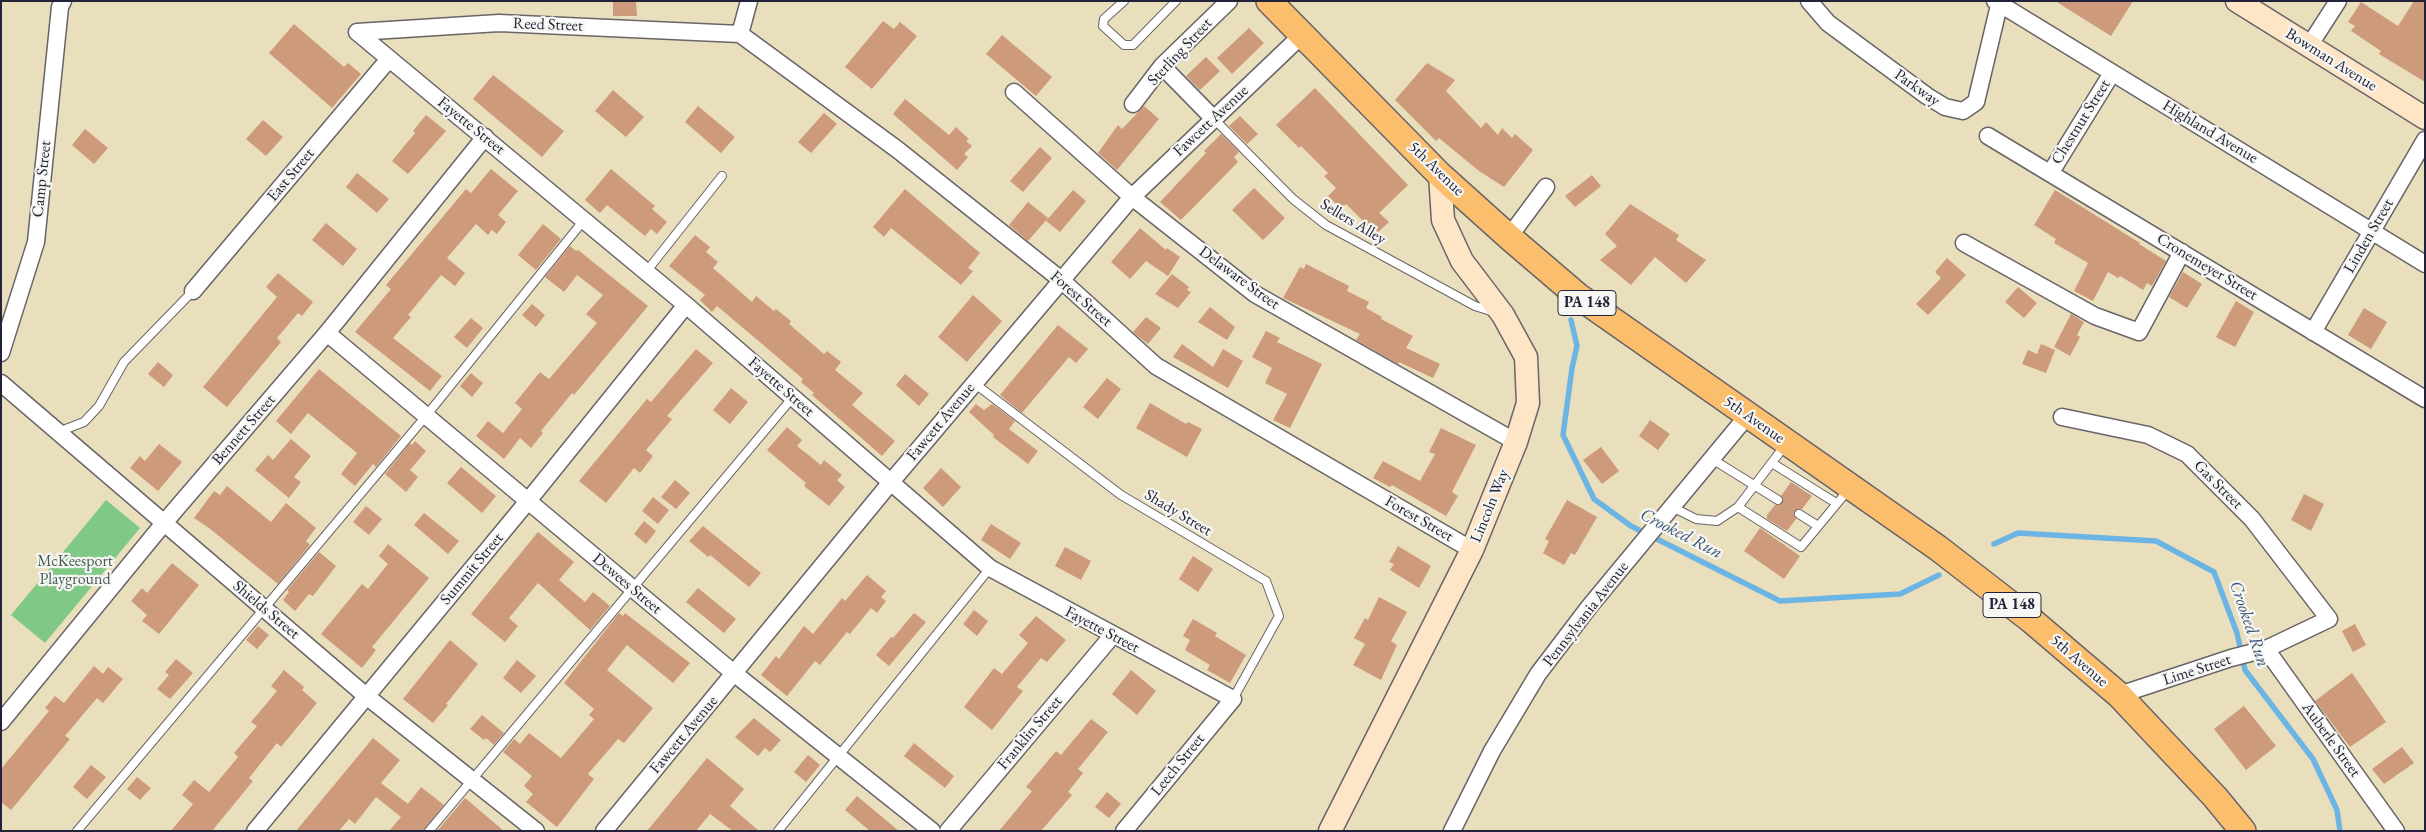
<!DOCTYPE html>
<style>
body{margin:0}
#map{position:relative;width:2426px;height:832px;overflow:hidden;background:#eadfbc;font-family:"EB Garamond",serif}
canvas{display:block}
.frame{position:absolute;inset:0;border:2px solid #22223b;pointer-events:none}
</style>
<div id="map">
<canvas width="2426" height="832"></canvas>
<div class="frame"></div>
</div>
<script>
const ctx = document.querySelector('canvas').getContext('2d');
ctx.lineJoin = 'round';
function fillPath(path, color) { ctx.fillStyle = color; ctx.fill(path, 'evenodd'); }
const toPath = rows => new Path2D(rows.map(r => 'M' + r).join(''));
function stroke(path, color, width, dash) { ctx.strokeStyle = color; ctx.lineWidth = width; ctx.lineCap = dash ? 'butt' : 'round'; ctx.setLineDash(dash || []); ctx.stroke(path); }
function write(font, color, halo, rows, align = 'center') {
  ctx.font = font + ' "EB Garamond",serif'; ctx.lineWidth = 4.5; ctx.setLineDash([]); ctx.textBaseline = 'middle'; ctx.strokeStyle = halo; ctx.fillStyle = color; for (const [text, x, y, turn = 0] of rows) {
    ctx.save(); ctx.translate(x, y); ctx.rotate((+turn || 0) * Math.PI / 180); ctx.textAlign = isNaN(turn) ? turn : align; if (halo) ctx.strokeText(text, 0, 0); ctx.fillText(text, 0, 0); ctx.restore();
  }
}
fillPath(toPath([
 [106,500,140,528,45,643,11,615]
]), '#7fc885');
stroke(toPath([
 [1571,320,1577,346,1572,368,1563,435,1594,499,1631,526,1780,601,1900,594,1939,575],
 [1994,544,2018,533,2156,541,2214,572,2237,633,2245,670,2313,759,2337,810,2340,831]
]), '#6bb4e3', 5.5);
fillPath(toPath([
 [613,1,636,1,637,16,613,16],
 [2055,1,2133,1,2111,36],
 [2414,1,2425,1,2425,82,2379,54,2381,51,2351,31,2355,26,2348,22,2361,2,2398,26],
 [883,21,894,29,900,22,917,36,872,89,845,67],
 [294,24,344,67,348,63,361,74,332,108,269,53],
 [1249,28,1264,43,1232,74,1217,58],
 [1002,35,1052,77,1036,96,986,54],
 [1206,57,1220,71,1200,90,1186,76],
 [1427,63,1455,80,1446,91,1481,128,1486,122,1498,135,1502,128,1512,138,1515,134,1533,150,1504,187,1479,171,1439,138,1436,141,1395,100],
 [493,75,564,131,542,157,473,99],
 [1315,88,1408,185,1379,213,1389,222,1376,234,1346,204,1341,209,1328,196,1336,188,1324,176,1328,173,1301,146,1299,148,1276,125],
 [613,90,644,117,626,137,595,111],
 [905,99,949,135,956,127,969,139,966,141,972,146,964,154,968,157,957,170,893,114],
 [698,106,735,137,721,153,685,122],
 [1144,106,1159,119,1117,170,1098,153,1118,125,1122,129],
 [824,113,837,124,811,153,798,142],
 [426,115,446,131,408,174,392,161,415,133,413,131],
 [1240,116,1258,134,1247,144,1229,126],
 [263,120,283,137,266,156,246,139],
 [85,129,108,148,94,164,72,145],
 [1221,134,1239,152,1234,157,1238,162,1181,220,1160,202,1206,153,1204,151],
 [1040,147,1052,158,1023,192,1010,181],
 [491,169,518,191,498,215,506,222,497,234,492,230,488,235,476,224,447,258,465,273,455,286,441,275,408,315,411,317,393,338,442,376,430,391,355,332,391,289,386,285,466,189,471,193],
 [611,169,655,206,652,209,667,222,657,234,651,229,645,236,607,205,600,213,585,200],
 [357,173,389,199,377,213,346,187],
 [1592,175,1601,186,1575,207,1565,196],
 [1254,188,1285,218,1263,240,1232,210],
 [905,189,980,253,968,268,973,271,961,285,891,228,884,237,873,227],
 [1073,190,1086,201,1060,232,1046,221],
 [2055,190,2140,243,2139,244,2166,261,2152,286,2147,283,2143,290,2120,276,2118,278,2108,272,2093,301,2074,291,2088,263,2054,243,2056,239,2034,225],
 [1028,202,1048,218,1028,241,1009,225],
 [1630,204,1679,235,1676,240,1706,260,1686,283,1655,257,1631,285,1600,260,1617,246,1605,234],
 [326,223,357,249,343,266,312,240],
 [543,224,561,239,536,270,518,255],
 [1140,228,1166,250,1167,248,1180,257,1168,276,1146,261,1130,279,1111,262],
 [695,235,710,247,706,252,718,262,713,268,752,302,756,296,774,311,776,309,791,321,789,324,824,354,827,351,841,362,835,370,863,393,852,405,895,441,882,456,812,395,814,393,801,382,803,379,768,349,717,306,712,312,700,300,705,295,669,266],
 [570,246,576,251,578,250,648,306,574,395,572,393,541,431,543,433,531,448,520,438,504,459,476,436,488,421,503,433,522,409,515,403,540,372,549,379,597,323,586,314,603,295,577,275,564,292,545,277],
 [1947,258,1966,275,1928,315,1916,304,1941,278,1935,272],
 [1306,264,1349,286,1347,291,1369,302,1366,308,1382,317,1381,319,1413,336,1406,348,1440,364,1433,378,1399,362,1398,364,1356,340,1360,334,1283,298,1300,267,1304,269],
 [2183,272,2202,284,2187,308,2169,297],
 [278,273,313,302,302,316,298,313,277,338,281,342,227,407,203,387,277,297,266,287],
 [1172,274,1189,287,1187,290,1191,292,1178,308,1155,294],
 [2018,287,2037,303,2024,318,2005,302],
 [973,295,1002,321,967,362,938,337],
 [2236,301,2254,312,2235,347,2216,337],
 [532,304,545,315,536,327,522,315],
 [1210,307,1235,327,1227,340,1198,322],
 [2364,308,2387,322,2371,349,2348,335],
 [2071,314,2084,322,2077,335,2080,337,2070,356,2054,347],
 [1146,317,1161,328,1148,344,1133,332],
 [471,318,483,328,467,348,454,337],
 [1058,325,1088,349,1076,363,1069,357,1022,413,1000,395],
 [1266,331,1280,338,1277,342,1322,364,1290,428,1273,420,1287,394,1265,383,1272,368,1252,357],
 [1182,344,1213,367,1223,349,1243,361,1228,388,1173,357],
 [2041,344,2055,350,2046,373,2022,364,2028,350,2037,354],
 [696,349,713,363,667,416,672,419,646,450,653,456,640,473,634,468,606,503,579,481,647,399,651,402],
 [158,362,173,375,164,387,148,374],
 [319,369,401,436,376,467,373,464,355,486,341,474,357,453,308,413,291,434,276,421],
 [471,373,483,383,472,397,460,386],
 [905,374,929,394,919,406,896,385],
 [1107,378,1121,389,1098,419,1083,407],
 [731,388,748,402,730,424,713,410],
 [1150,403,1186,424,1188,422,1202,429,1187,457,1136,428],
 [976,404,984,410,992,404,1015,421,1009,429,1038,451,1028,464,993,437,994,435,969,412],
 [1650,420,1670,434,1658,450,1639,436],
 [787,427,802,440,797,446,821,465,824,460,842,475,837,480,845,487,829,506,804,486,806,483,767,450],
 [1441,428,1476,445,1452,492,1458,496,1446,516,1392,485,1390,487,1373,478,1383,461,1420,481,1435,454,1429,452],
 [291,439,311,456,294,477,301,482,289,498,255,470,268,455,273,460],
 [415,441,426,451,410,470,418,477,406,492,385,474,410,443,412,445],
 [159,444,182,462,158,491,130,468,140,456,145,461],
 [1601,447,1619,471,1602,484,1583,460],
 [461,467,496,496,482,513,447,483],
 [941,468,961,487,943,507,923,488],
 [675,480,690,493,676,509,661,497],
 [1791,482,1812,496,1802,509,1795,511,1796,519,1787,531,1767,519,1767,515,1775,505,1782,503,1781,496],
 [227,486,271,522,286,503,316,528,306,541,310,545,278,584,209,528,194,518,214,491,220,495],
 [2304,494,2324,504,2311,531,2291,520],
 [653,497,669,510,658,524,642,511],
 [1567,500,1597,517,1575,555,1571,553,1564,565,1543,553,1549,541,1545,539],
 [366,506,382,519,369,535,353,522],
 [424,513,459,541,448,554,414,525],
 [644,521,656,531,646,544,634,534],
 [991,524,1021,543,1010,559,981,540],
 [703,526,761,573,749,587,710,555,708,557,689,541],
 [1760,528,1800,556,1784,579,1744,551],
 [538,532,574,562,559,580,585,602,593,592,610,606,590,630,538,583,509,618,518,626,505,642,471,614],
 [388,544,429,578,372,647,376,650,362,668,321,634,362,584,368,589,388,564,379,556],
 [1398,546,1431,566,1419,588,1390,570,1394,564,1389,562],
 [1065,547,1091,561,1081,580,1055,566],
 [319,552,336,566,313,596,309,594,295,611,283,600,289,592,287,590],
 [1193,556,1213,569,1198,592,1179,579],
 [172,563,199,585,159,634,142,621,147,615,131,601,142,588,147,593],
 [867,575,886,591,881,597,886,601,877,613,871,608,850,634,847,632,820,665,815,661,787,696,761,675,776,656,779,659,804,626,813,634,842,598,845,601],
 [698,588,736,619,724,633,686,602],
 [1379,597,1407,612,1391,641,1397,645,1381,680,1353,665,1365,644,1354,638,1365,618,1368,620],
 [974,610,988,621,977,636,963,624],
 [619,613,623,616,625,613,690,663,673,683,627,645,607,670,653,708,624,743,618,739,588,774,594,779,557,827,526,802,533,794,524,786,532,776,503,752,514,739,520,744,529,733,561,758,594,719,589,715,594,709,564,683],
 [914,613,926,622,889,666,876,655,891,637,893,638],
 [1036,616,1066,640,1047,662,1041,658,1017,687,1023,691,992,730,964,707,994,668,1002,674,1028,643,1019,635],
 [1193,619,1217,633,1215,636,1246,655,1230,683,1207,670,1210,665,1185,650,1190,640,1183,636],
 [2355,624,2366,645,2353,652,2342,631],
 [258,626,269,635,257,649,246,640],
 [450,640,478,664,446,704,448,705,433,723,403,699],
 [176,659,193,673,170,699,157,689,169,675,165,672],
 [517,660,536,676,521,693,503,678],
 [94,666,103,674,108,667,123,679,103,703,97,698,65,736,70,739,11,810,1,802,1,769,49,711,45,708,55,696,64,703],
 [284,670,304,687,302,690,317,703,281,747,277,743,249,778,253,781,212,831,171,831,193,804,182,795,194,780,209,792,238,757,234,753,257,726,251,722,277,691,271,686],
 [1131,670,1156,691,1137,715,1112,694],
 [2352,673,2386,722,2350,747,2315,701],
 [2244,706,2276,746,2246,770,2214,729],
 [482,715,504,733,494,745,486,738,484,740,470,729],
 [754,718,781,740,770,752,765,748,758,756,735,737],
 [1091,719,1108,732,1078,769,1083,773,1068,792,1072,795,1041,831,999,831,1032,791,1026,787,1056,751,1061,755],
 [373,738,400,760,381,783,408,804,421,787,444,805,423,831,389,831,401,817,376,797,355,824,349,819,339,831,296,831],
 [914,743,954,776,945,788,904,756],
 [2402,747,2414,763,2384,784,2372,769],
 [808,755,820,765,806,782,794,772],
 [707,758,744,789,730,806,759,831,733,831,710,814,696,831,647,831],
 [91,765,106,777,87,799,73,787],
 [137,777,151,788,140,800,127,789],
 [1107,792,1121,804,1109,818,1095,807],
 [857,796,899,831,870,831,845,810],
 [465,798,504,831,437,831]
]), '#cd9a7b');
const lane = toPath([
 [1124,1,1104,19,1103,26,1124,45,1133,45,1176,1],
 [1213,118,1293,199,1326,225,1475,306,1494,312],
 [646,272,722,176],
 [974,383,1121,495,1266,581,1279,616,1233,699],
 [58,432,84,422,99,406,124,362,193,291],
 [1786,444,1738,507,1801,547,1849,489],
 [1712,459,1778,500],
 [1772,463,1836,503],
 [1672,507,1696,519,1717,521,1738,507],
 [1799,514,1818,526],
 [77,831,426,416,584,220],
 [429,831,793,397],
 [778,831,990,568]
]);
const street = toPath([
 [1809,1,1828,23,1927,96,1945,107,1963,111,1976,102,2000,1],
 [1995,1,2425,264],
 [357,32,686,305,990,568,1233,699,1124,831],
 [357,32,499,23,740,34],
 [740,34,898,150,1060,279,1156,366,1472,550],
 [740,34,749,1],
 [2309,46,2338,1],
 [1162,66,1213,118],
 [1014,92,1132,197,1255,294,1516,442],
 [1133,104,1162,66,1229,1],
 [1988,136,2425,399],
 [2051,172,2112,73],
 [1509,237,1546,187],
 [1964,243,2095,316,2139,332,2182,252],
 [193,291,389,59],
 [2313,332,2425,140],
 [327,333,735,674,932,831],
 [1,353,36,242,60,7,63,1],
 [1,383,365,695,536,831],
 [2062,417,2148,435,2187,454,2252,519,2329,619,2266,649,2231,658,2119,695],
 [2266,649,2396,831],
 [1,722,164,523,327,333,485,137],
 [255,831,528,501,686,305],
 [604,831,891,482,1132,197,1302,35],
 [948,831,1112,636],
 [1452,831,1492,751,1538,674,1589,607,1748,415]
]);
const secondary = toPath([
 [2237,1,2425,118],
 [1330,831,1472,550,1516,442,1528,403,1526,357,1503,315,1462,261,1443,220,1440,175]
]);
const primary = toPath([
 [1269,1,1440,175,1509,237,1578,296,1938,548,2031,620,2119,695,2215,797,2243,831]
]);
stroke(lane, '#686468', 10);
stroke(street, '#686468', 19);
stroke(secondary, '#686468', 25);
stroke(primary, '#686468', 28);
stroke(lane, '#fff', 8);
stroke(street, '#fff', 16);
stroke(secondary, '#fde5c5', 22);
stroke(primary, '#fabe6d', 25);
for (const [x, y, w] of [
 [1587,303,58],
 [2012,605,58]
]) { const box = new Path2D(); box.roundRect(x - w / 2, y - 12.5, w, 25, 4); ctx.fillStyle = '#f6f6f2'; ctx.fill(box); stroke(box, '#22223b', 1); }
write('bold 15px', '#22223b', null, [
 ["PA 148",1587,303],
 ["PA 148",2012,605]
]);
write('16px', '#22223b', '#f6f6f2', [
 ["Reed Street",548,25,2],
 ["Sterling Street",1180,52,-47],
 ["Bowman Avenue",2331,60,32],
 ["Parkway",1917,88,35],
 ["Fawcett Avenue",1211,121,-43],
 ["Chestnut Street",2081,122,-58],
 ["Fayette Street",471,126,39],
 ["Highland Avenue",2210,132,31],
 ["5th Avenue",1436,169,44],
 ["East Street",291,175,-50],
 ["Camp Street",42,179,-84],
 ["Sellers Alley",1353,222,31],
 ["Linden Street",2369,236,-60],
 ["Cronemeyer Street",2207,267,31],
 ["Delaware Street",1239,278,36],
 ["Forest Street",1081,299,41],
 ["Fayette Street",781,387,41],
 ["5th Avenue",1754,420,35],
 ["Fawcett Avenue",941,422,-50],
 ["Bennett Street",244,430,-49],
 ["Gas Street",2218,485,45],
 ["Lincoln Way",1490,506,-68],
 ["Shady Street",1178,513,31],
 ["Forest Street",1419,519,30],
 ["Summit Street",472,569,-50],
 ["Dewees Street",627,584,40],
 ["Shields Street",266,610,40],
 ["Pennsylvania Avenue",1586,614,-52],
 ["Fayette Street",1102,630,28],
 ["5th Avenue",2079,661,41],
 ["Lime Street",2197,670,-18],
 ["Franklin Street",1030,733,-50],
 ["Fawcett Avenue",684,735,-50],
 ["Auberle Street",2331,740,54],
 ["Leech Street",1178,765,-51]
]);
write('16px', '#435c55', '#f6f6f2', [
 ["McKeesport",75,562],
 ["Playground",75,580]
]);
write('italic 18px', '#3c5576', '#f6f6f2', [
 ["Crooked Run",1681,534,27],
 ["Crooked Run",2249,624,71]
]);
</script>
